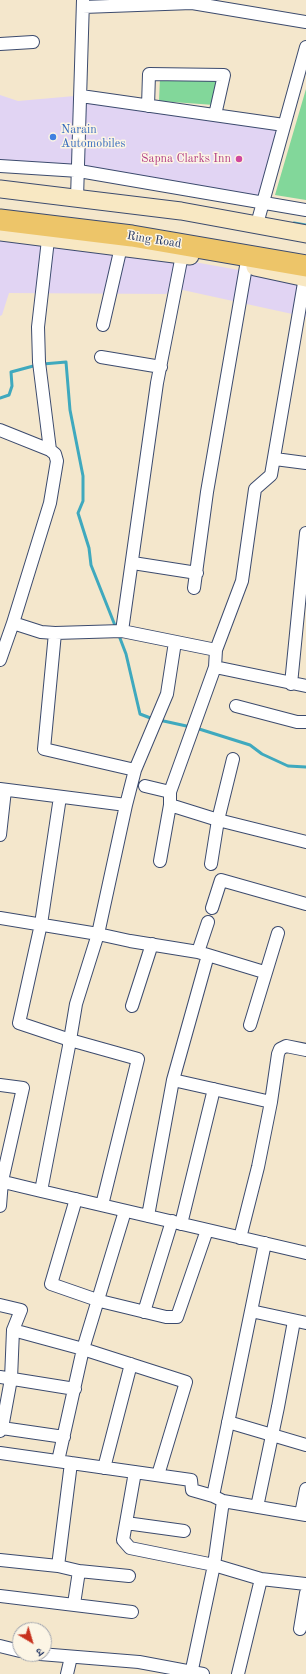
<!DOCTYPE html>
<meta charset="utf-8">
<style>
body{margin:0}
#map{position:relative;width:306px;height:1674px;overflow:hidden;background:#f4e7cc;font-family:"Old Standard TT","Noto Serif Devanagari",serif}
canvas{display:block}
.north{position:absolute;left:12px;top:1622px;width:40px;height:40px;box-sizing:border-box;background:#fcf5e5;border:1px solid #a2a6af;border-radius:50%;rotate:142deg;font-size:11px;font-weight:700;line-height:16px;text-align:center;color:#1b2f5e}
.north::after{content:'';display:block;margin:auto;width:14px;height:18px;background:#c8321e;clip-path:polygon(50% 0,100% 100%,50% 72%,0 100%)}
</style>
<div id="map">
<canvas width="306" height="1674"></canvas>
<div class="north">उ</div>
</div>
<script>
const ctx = document.querySelector('canvas').getContext('2d');
ctx.lineJoin = 'round';
function fillPath(path, color) { ctx.fillStyle = color; ctx.fill(path, 'evenodd'); }
const toPath = rows => new Path2D(rows.map(r => 'M' + r).join(''));
function stroke(path, color, width, dash) { ctx.strokeStyle = color; ctx.lineWidth = width; ctx.lineCap = dash ? 'butt' : 'round'; ctx.setLineDash(dash || []); ctx.stroke(path); }
function write(font, color, halo, rows, align = 'center') {
  ctx.font = font + ' "Old Standard TT",serif'; ctx.lineWidth = 3; ctx.setLineDash([]); ctx.textBaseline = 'middle'; ctx.strokeStyle = halo; ctx.fillStyle = color; for (const [text, x, y, turn = 0] of rows) {
    ctx.save(); ctx.translate(x, y); ctx.rotate((+turn || 0) * Math.PI / 180); ctx.textAlign = isNaN(turn) ? turn : align; if (halo) ctx.strokeText(text, 0, 0); ctx.fillText(text, 0, 0); ctx.restore();
  }
}
fillPath(toPath([
 [0,95,18,101,86,95,280,127,261,201,0,163],
 [0,236,179,258,173,288,166,294,9,293,2,315,0,316],
 [183,260,306,282,306,317,178,289]
]), '#e1d4f3');
fillPath(toPath([
 [160,78,220,78,214,105,159,101],
 [306,89,306,200,275,195]
]), '#82d79a');
stroke(toPath([
 [294,223,306,225],
 [43,364,66,362,70,410,83,476,83,501,78,513,89,548,91,565,116,628],
 [0,398,9,395,12,386,11,372,37,365],
 [118,633,126,654,140,714,153,719],
 [159,720,191,727],
 [196,728,250,745,262,754,288,766,306,767]
]), '#3fa9be', 3);
const street = toPath([
 [83,7,192,3,306,22],
 [0,44,33,42],
 [81,96,284,125],
 [148,106,149,74,224,75,215,115],
 [0,166,79,171,306,210],
 [77,198,83,0],
 [257,224,306,47],
 [49,231,38,327,39,362,50,450],
 [103,325,121,247],
 [101,357,161,367],
 [0,430,50,450,55,454,57,461,50,503,13,623,41,632,55,633,122,631,216,650,215,667,306,686],
 [275,459,306,463],
 [133,563,197,573],
 [194,588,207,492,248,255],
 [122,631,157,383,182,255],
 [55,633,44,749,135,770,126,805],
 [216,650,242,581,255,489,271,475,305,277],
 [0,660,13,623],
 [291,684,306,533],
 [236,706,297,722,306,722],
 [135,770,167,694,175,642],
 [145,786,170,792,170,805,218,820,306,842],
 [0,789,126,805,98,934,130,941,198,952,264,972],
 [170,792,215,667],
 [60,797,41,924,19,1023,70,1040,138,1059,102,1205],
 [0,835,5,790],
 [160,861,170,805],
 [211,864,218,820,233,759],
 [212,908,221,880,306,904],
 [0,918,98,934,76,1004,69,1046,41,1191,306,1253],
 [198,952,208,922],
 [132,1006,152,944],
 [250,1025,278,933],
 [173,1080,208,955],
 [0,1085,23,1088,2,1181,0,1206],
 [271,1102,278,1054,280,1049,286,1046,306,1050],
 [0,1181,41,1191],
 [76,1199,51,1284,100,1301,166,1317,177,1317,207,1230],
 [148,1216,173,1080,271,1102,258,1167,240,1238],
 [181,1224,214,1089],
 [265,1243,213,1496,223,1501,306,1515],
 [0,1305,21,1310,13,1330,83,1349,186,1382,158,1475],
 [251,1311,306,1323],
 [144,1312,172,1221],
 [0,1377,75,1389],
 [228,1422,306,1445],
 [2,1428,64,1437],
 [0,1431,2,1428,11,1379,13,1330],
 [0,1453,191,1480,192,1490,213,1496],
 [58,1461,83,1349,125,1211],
 [104,1468,131,1364],
 [135,1472,123,1540,130,1548,214,1565,261,1579],
 [257,1507,278,1407,294,1321],
 [301,1514,306,1489],
 [126,1523,184,1531],
 [0,1560,58,1566,79,1571,129,1576],
 [58,1566,71,1463],
 [0,1596,132,1612],
 [74,1604,79,1571],
 [300,1629,306,1593],
 [0,1646,20,1651],
 [40,1654,139,1662,203,1674],
 [67,1674,71,1657],
 [191,1674,214,1565,223,1501],
 [238,1674,261,1579,306,1584]
]);
const secondary = toPath([
 [0,189,181,211,306,234],
 [0,232,190,256],
 [255,267,306,278]
]);
const highway = toPath([
 [0,220,132,236,306,266]
]);
stroke(street, '#3c4b6e', 14);
stroke(secondary, '#3c4b6e', 19);
stroke(highway, '#3c4b6e', 23);
stroke(street, '#fff', 12);
stroke(secondary, '#f8e8c3', 17);
stroke(highway, '#edc569', 21);
for (const [x, y, r, color] of [
 [53,137,4,"#3f7fe0"],
 [239,159,4,"#d1479c"]
]) { const dot = new Path2D(); dot.arc(x, y, r, 0, 2 * Math.PI); ctx.fillStyle = color; ctx.fill(dot); stroke(dot, '#fcf5e5', 1.5); }
write('12px', '#366cbe', '#fcf5e5', [
 ["Narain",61,130],
 ["Automobiles",61,144]
], 'left');
write('12px', '#b23c85', '#fcf5e5', [
 ["Sapna Clarks Inn",231,159]
], 'right');
write('12px', '#1b2f5e', '#fcf5e5', [
 ["Ring Road",154,240,9]
]);
</script>
